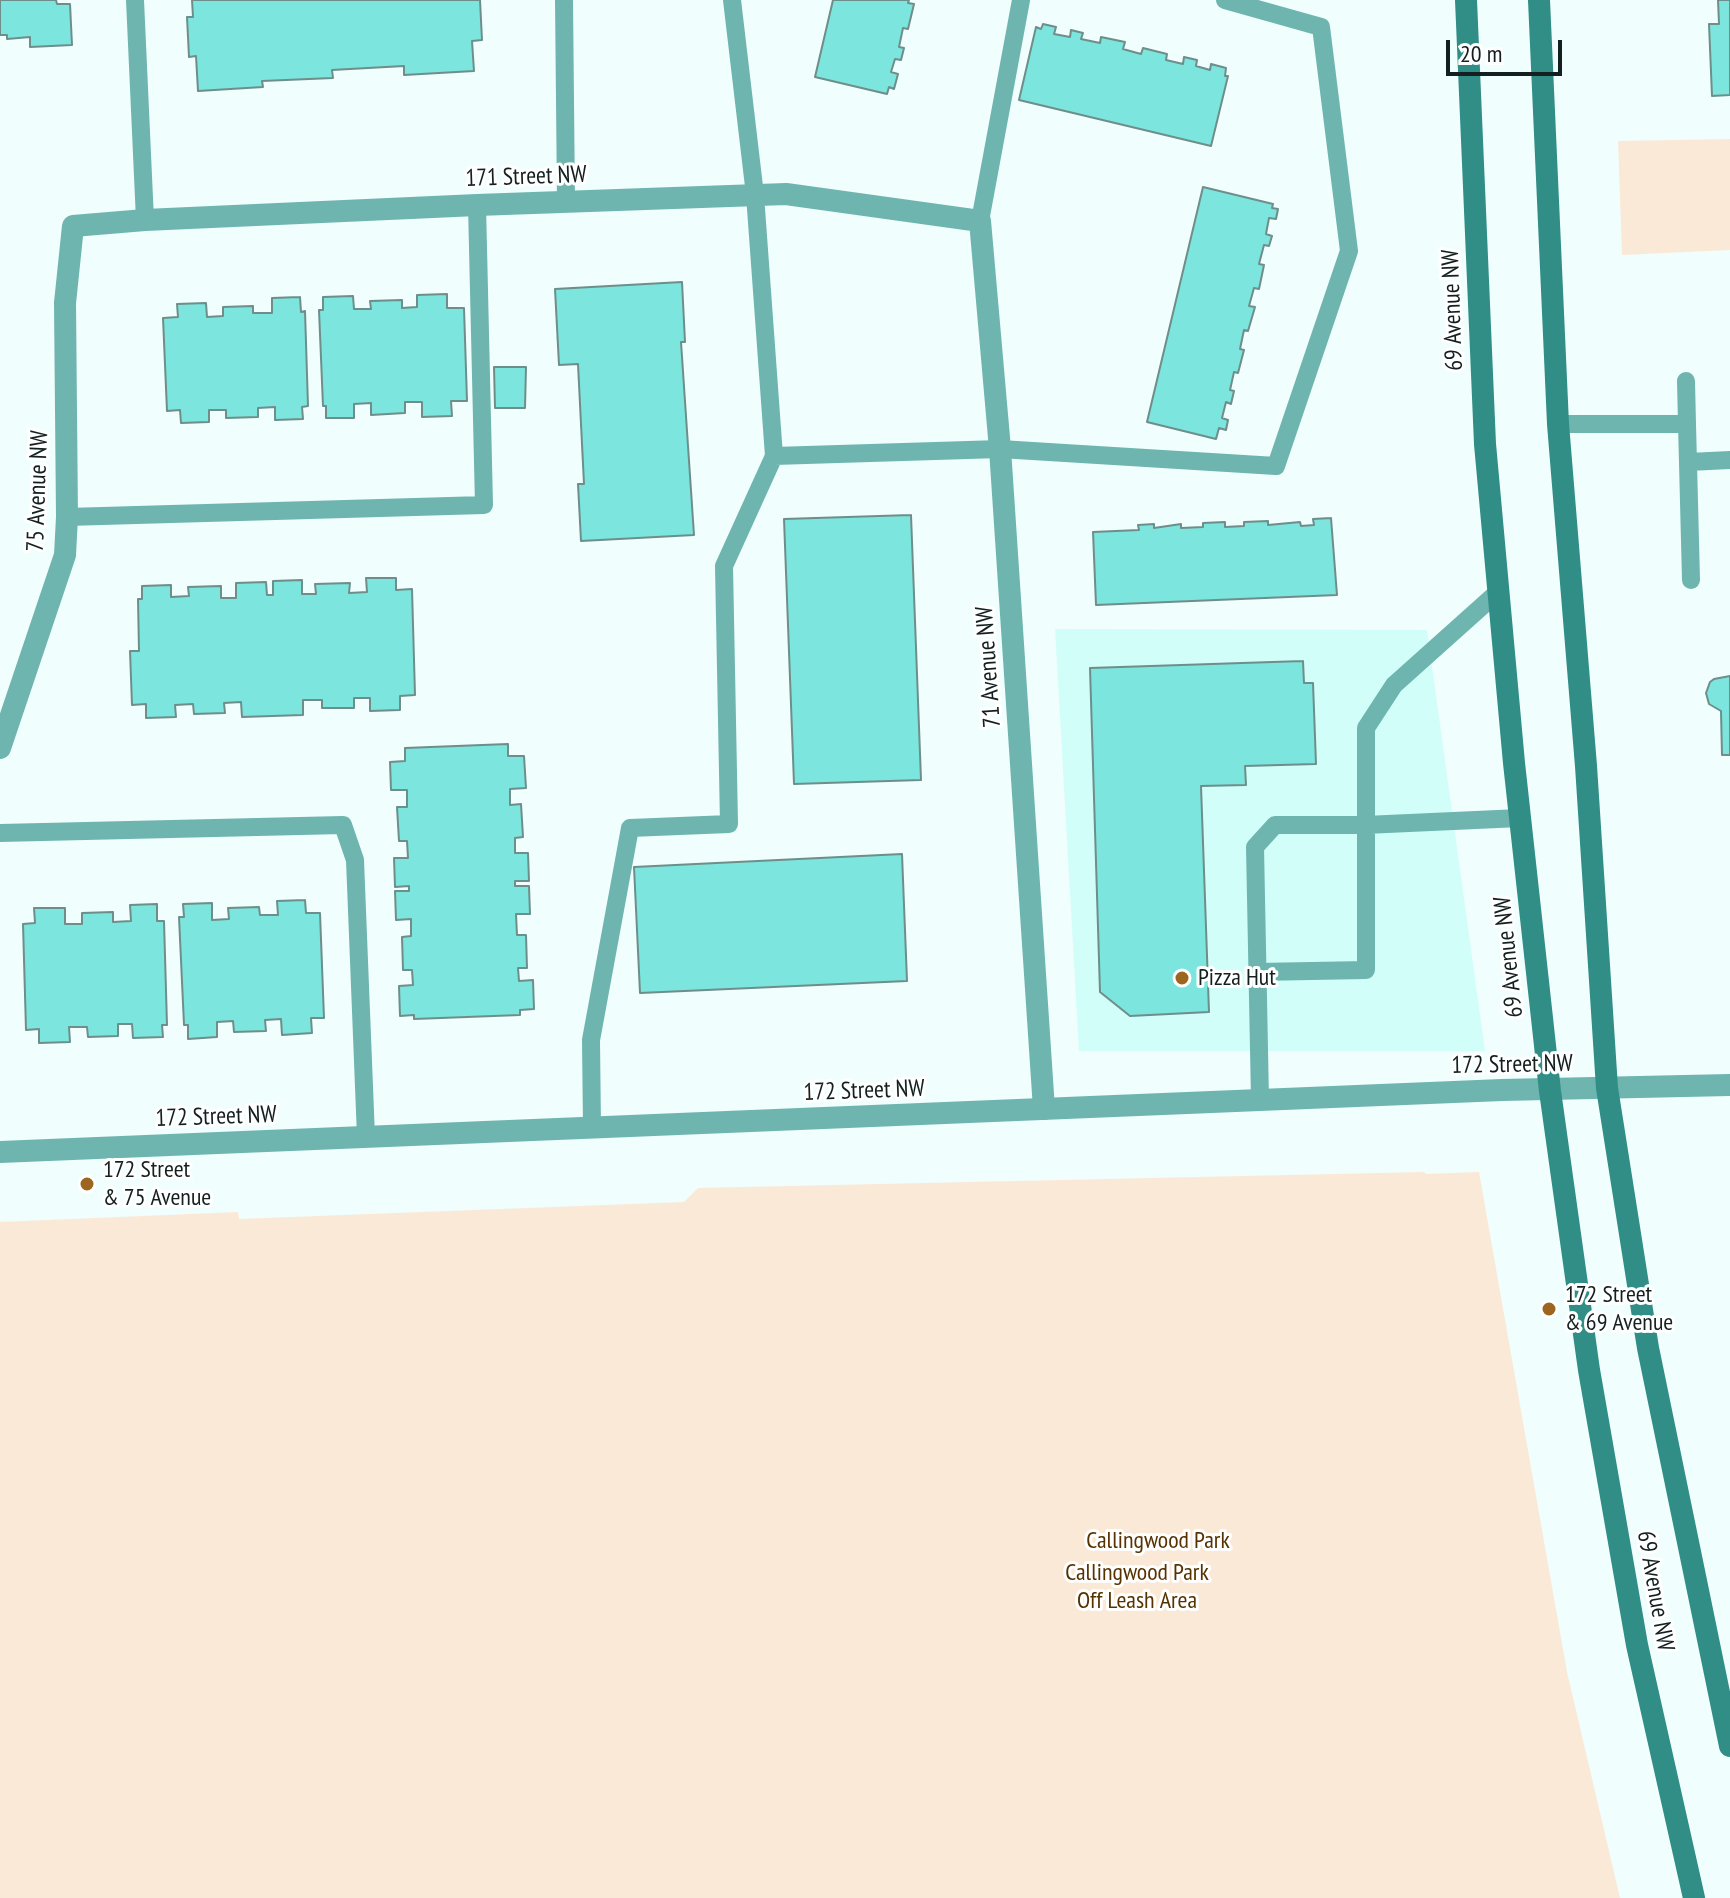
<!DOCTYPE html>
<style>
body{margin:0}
#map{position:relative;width:1730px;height:1898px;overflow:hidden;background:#f0fefd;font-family:"PT Sans Narrow",sans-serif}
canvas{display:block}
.scale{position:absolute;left:1446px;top:40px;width:116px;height:36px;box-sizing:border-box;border:4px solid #13201f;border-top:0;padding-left:10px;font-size:24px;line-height:28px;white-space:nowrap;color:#13201f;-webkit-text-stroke:6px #fff;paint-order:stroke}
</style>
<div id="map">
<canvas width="1730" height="1898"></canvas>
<div class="scale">20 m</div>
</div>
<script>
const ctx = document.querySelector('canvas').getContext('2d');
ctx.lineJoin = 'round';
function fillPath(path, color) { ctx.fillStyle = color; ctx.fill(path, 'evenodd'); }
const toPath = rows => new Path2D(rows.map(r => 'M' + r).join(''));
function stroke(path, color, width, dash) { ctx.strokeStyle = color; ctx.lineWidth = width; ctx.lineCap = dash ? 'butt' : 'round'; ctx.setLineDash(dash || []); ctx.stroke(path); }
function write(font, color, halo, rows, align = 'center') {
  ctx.font = font + ' "PT Sans Narrow",sans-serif'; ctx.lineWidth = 6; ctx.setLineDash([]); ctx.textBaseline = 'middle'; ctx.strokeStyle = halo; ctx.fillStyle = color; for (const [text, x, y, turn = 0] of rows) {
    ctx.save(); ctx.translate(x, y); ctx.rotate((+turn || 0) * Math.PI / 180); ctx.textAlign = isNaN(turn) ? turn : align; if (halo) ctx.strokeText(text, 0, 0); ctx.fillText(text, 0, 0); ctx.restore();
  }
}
fillPath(toPath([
 [1055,629,1427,630,1485,1051,1079,1051]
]), '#d1fef9');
fillPath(toPath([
 [1730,139,1730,250,1622,255,1618,141],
 [1424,1172,1426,1174,1479,1172,1567,1672,1620,1898,0,1898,0,1222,238,1212,239,1219,684,1202,698,1188]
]), '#fbe9d8');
const building = toPath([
 [0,0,56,0,57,4,70,4,72,45,30,47,30,37,7,39,7,35,0,35,0,0],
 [192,0,480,0,482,40,472,41,474,71,404,75,404,66,332,70,333,78,262,81,263,87,198,91,196,56,189,57,187,17,193,17,192,0],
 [833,0,909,0,908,3,914,4,908,29,903,28,899,47,904,48,901,60,895,59,891,72,898,74,894,89,889,87,887,94,815,77,833,0],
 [1718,0,1730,0,1730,95,1712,96,1709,24,1719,24,1718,0],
 [1043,24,1056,27,1054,34,1070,37,1071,30,1083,33,1081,39,1100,43,1101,37,1125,42,1123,49,1141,54,1143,48,1167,54,1166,60,1183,64,1184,57,1197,60,1196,66,1210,70,1211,64,1226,68,1225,76,1228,76,1211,146,1019,100,1036,27,1041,29,1043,24],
 [1203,187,1273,204,1272,208,1278,209,1276,219,1269,218,1266,234,1272,236,1269,246,1264,245,1259,264,1264,265,1259,289,1254,288,1249,306,1255,307,1248,331,1244,330,1240,349,1244,350,1238,373,1234,372,1230,390,1234,391,1231,404,1226,402,1222,418,1228,420,1226,430,1219,428,1216,439,1147,422,1203,187],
 [682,282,685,342,681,342,694,535,581,541,578,484,584,484,578,364,559,365,555,289,682,282],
 [447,294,447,308,464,308,467,401,451,401,452,416,422,417,422,402,405,402,405,413,371,415,371,403,354,404,354,418,326,418,326,406,323,406,319,310,323,310,323,297,353,296,354,309,371,309,370,301,402,300,402,308,417,307,417,295,447,294],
 [300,297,301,312,305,311,308,406,302,407,303,419,275,420,275,407,258,408,258,417,226,418,226,410,209,410,209,422,181,423,180,410,167,411,163,318,178,317,177,304,206,303,207,317,223,316,223,307,253,306,253,313,272,313,272,298,300,297],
 [494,367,526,367,525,408,495,408,494,367],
 [911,515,921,780,794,784,784,519,911,515],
 [1331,518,1337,595,1096,605,1093,532,1139,530,1138,525,1154,524,1154,528,1181,524,1181,528,1203,527,1203,523,1225,522,1225,527,1244,526,1244,522,1268,521,1268,525,1300,522,1301,526,1314,525,1313,519,1331,518],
 [366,578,396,578,396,590,412,589,415,695,400,696,400,710,370,711,370,698,354,698,354,708,322,708,322,700,303,700,303,715,242,717,241,702,224,703,225,713,194,714,193,704,175,705,176,717,146,718,146,704,132,705,130,651,139,651,138,599,142,599,142,586,171,585,171,597,189,596,188,587,221,586,221,598,236,598,236,583,266,582,267,595,273,595,273,581,302,580,302,594,316,594,315,584,350,583,349,593,367,592,366,578],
 [1303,661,1304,683,1313,683,1316,764,1245,766,1246,785,1201,786,1209,1012,1130,1016,1100,992,1090,668,1303,661],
 [1730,676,1730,755,1722,755,1721,711,1709,704,1706,693,1710,682,1714,679,1730,676],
 [508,744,508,756,524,756,526,788,510,789,510,805,521,804,523,837,515,838,515,853,528,853,529,881,515,881,515,886,529,886,530,914,516,914,517,935,526,935,527,968,518,968,519,981,533,980,534,1009,520,1010,520,1015,414,1019,414,1015,400,1016,399,986,413,985,412,970,403,970,402,937,411,936,411,919,396,920,395,891,409,891,409,886,395,887,394,858,408,858,407,841,399,841,397,807,407,807,407,790,391,790,390,762,405,761,405,748,508,744],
 [902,854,907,981,640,993,634,867,902,854],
 [305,900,306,913,320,913,324,1018,311,1018,312,1033,282,1035,281,1019,265,1020,266,1031,234,1032,233,1021,217,1022,217,1037,188,1039,188,1025,184,1025,179,917,184,917,183,904,212,903,212,920,229,919,228,908,259,907,260,915,278,915,277,901,305,900],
 [157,904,157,921,164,921,167,1025,162,1025,163,1037,133,1038,132,1024,118,1024,118,1036,88,1037,87,1027,69,1027,70,1042,39,1043,39,1029,26,1030,23,924,35,923,34,908,65,908,65,924,82,924,82,913,113,912,113,922,131,921,130,905,157,904]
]);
fillPath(building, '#7ce5dd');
stroke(building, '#6e8e8b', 2);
stroke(toPath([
 [135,0,145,220],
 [564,0,566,201],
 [732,0,755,195,774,456],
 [980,221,1021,0],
 [1558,424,1687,424,1686,381],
 [1687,424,1691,580],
 [1689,462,1730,460],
 [67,517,484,505,477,205],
 [0,833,343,825,355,860,366,1137],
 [1257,972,1366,970,1366,728,1394,685,1499,591],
 [1260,1100,1255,847,1275,825,1365,825,1520,818],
 [592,1128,591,1040,630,828,729,824,724,566,774,456,1000,449,1276,466,1349,251,1321,27,1225,0]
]), '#6fb5af', 18);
stroke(toPath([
 [0,748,65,555,67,517,65,303,73,226,145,220,477,205,786,194,980,221,1000,449,1044,1109]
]), '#6fb5af', 22);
stroke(toPath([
 [0,1152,1502,1090,1730,1085]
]), '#6fb5af', 22);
stroke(toPath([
 [1466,0,1485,444,1514,763,1550,1091,1589,1370,1637,1645,1694,1898],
 [1539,0,1558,424,1586,766,1607,1088,1648,1348,1730,1746]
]), '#308e87', 22);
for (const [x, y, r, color] of [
 [1182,978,8,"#9c6620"],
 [87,1184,8,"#9c6620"],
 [1549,1309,8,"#9c6620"]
]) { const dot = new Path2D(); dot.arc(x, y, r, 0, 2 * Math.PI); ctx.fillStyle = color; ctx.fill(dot); stroke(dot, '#fff', 3); }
write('24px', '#13201f', '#fff', [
 ["171 Street NW",526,177,-2],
 ["69 Avenue NW",1453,310,-92],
 ["75 Avenue NW",38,491,-88],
 ["71 Avenue NW",989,667,-94],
 ["69 Avenue NW",1509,957,-96],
 ["172 Street NW",1512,1065,-1],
 ["172 Street NW",864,1091,-2],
 ["172 Street NW",216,1117,-2],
 ["69 Avenue NW",1655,1591,80]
]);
write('24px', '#13201f', '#fff', [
 ["Pizza Hut",1198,978],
 ["172 Street",103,1170],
 ["& 75 Avenue",103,1198],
 ["172 Street",1565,1295],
 ["& 69 Avenue",1565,1323]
], 'left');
write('24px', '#563201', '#fff', [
 ["Callingwood Park",1158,1541],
 ["Callingwood Park",1137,1573],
 ["Off Leash Area",1137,1601]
]);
</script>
